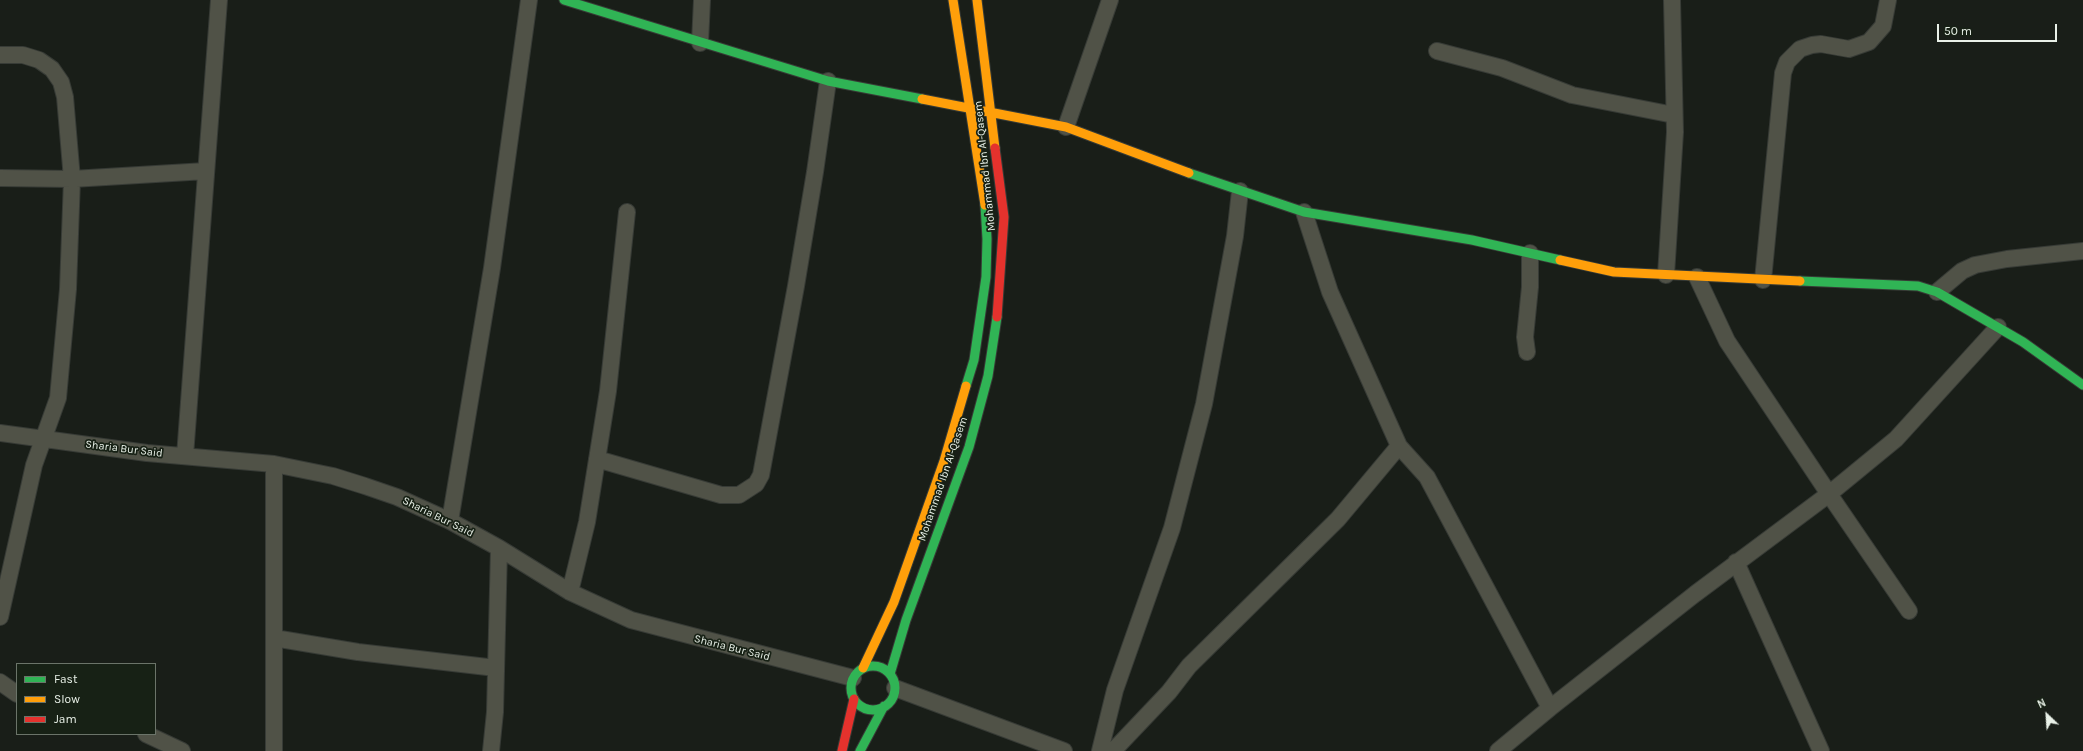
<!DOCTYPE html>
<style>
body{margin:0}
#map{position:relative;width:2083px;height:751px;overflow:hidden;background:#191e18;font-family:Karla,sans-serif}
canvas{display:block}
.legend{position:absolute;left:16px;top:663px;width:140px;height:72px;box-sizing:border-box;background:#172115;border:1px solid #6b7469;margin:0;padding:5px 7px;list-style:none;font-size:12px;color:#e9f1e8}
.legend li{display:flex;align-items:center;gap:8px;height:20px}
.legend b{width:20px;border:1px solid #6b7469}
.north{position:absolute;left:2027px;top:695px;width:40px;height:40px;-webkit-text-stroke:3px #172115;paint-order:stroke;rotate:335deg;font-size:11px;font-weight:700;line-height:16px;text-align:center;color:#e9f1e8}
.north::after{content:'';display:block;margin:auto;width:14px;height:18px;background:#e9f1e8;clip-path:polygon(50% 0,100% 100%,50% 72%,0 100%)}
.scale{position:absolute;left:1937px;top:24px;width:120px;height:18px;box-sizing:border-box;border:2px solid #e9f1e8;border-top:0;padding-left:5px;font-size:12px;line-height:14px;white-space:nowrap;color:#e9f1e8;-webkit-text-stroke:3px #172115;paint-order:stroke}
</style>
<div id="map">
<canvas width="2083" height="751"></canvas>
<ul class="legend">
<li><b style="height:5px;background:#30b455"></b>Fast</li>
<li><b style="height:5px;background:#ff9f0a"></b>Slow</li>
<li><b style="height:5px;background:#e5322d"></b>Jam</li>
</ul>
<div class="north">N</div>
<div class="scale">50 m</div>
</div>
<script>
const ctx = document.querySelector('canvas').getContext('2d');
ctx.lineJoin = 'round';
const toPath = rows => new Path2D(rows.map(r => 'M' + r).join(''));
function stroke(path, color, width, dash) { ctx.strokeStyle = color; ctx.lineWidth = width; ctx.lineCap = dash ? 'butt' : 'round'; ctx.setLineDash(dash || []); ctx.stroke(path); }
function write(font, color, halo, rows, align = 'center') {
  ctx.font = font + ' Karla,sans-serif'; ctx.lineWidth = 3.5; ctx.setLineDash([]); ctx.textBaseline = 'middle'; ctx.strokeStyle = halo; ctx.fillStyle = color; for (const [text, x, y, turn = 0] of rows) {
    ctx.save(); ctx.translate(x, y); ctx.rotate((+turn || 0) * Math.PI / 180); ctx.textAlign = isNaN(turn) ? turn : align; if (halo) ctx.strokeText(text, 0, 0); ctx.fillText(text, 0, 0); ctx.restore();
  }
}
const street = toPath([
 [700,43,702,0],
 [1437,51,1502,68,1572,95,1674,115],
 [0,55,23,55,39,60,52,69,61,82,65,97,72,179,68,289,58,398,34,465,0,617],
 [1066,127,1110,0],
 [0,178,72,179,206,171],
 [1304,212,1330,292,1399,446,1427,477,1550,708],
 [1666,275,1675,132,1672,0],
 [1697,277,1727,341,1829,494,1909,611],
 [1763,280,1783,73,1787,62,1800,49,1812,45,1821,44,1849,49,1869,42,1883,26,1888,0],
 [1937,292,1962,271,1975,265,2007,259,2083,251],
 [1527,352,1525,337,1530,287,1530,253],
 [0,433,147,453,274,464,333,476,365,486,397,497,450,521,499,548,570,592,631,620,853,678],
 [185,456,219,0],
 [597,459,721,495,739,495,756,484,761,475,796,286,815,172,828,81],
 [450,521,492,268,529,0],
 [1736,562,1821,751],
 [570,592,587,522,608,391,627,212],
 [274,638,358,652,496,668],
 [0,682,17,694],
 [895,688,1064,751],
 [146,734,182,751],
 [274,751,274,464],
 [491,751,495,712,499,548],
 [1100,751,1115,690,1172,528,1204,404,1235,236,1240,191],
 [1113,751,1169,692,1189,666,1338,519,1399,446],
 [1498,751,1550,708,1695,594,1829,494,1896,439,1998,327]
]);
const fast = toPath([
 [564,0,828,81,922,99],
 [1189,173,1304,212,1472,240,1560,260],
 [1800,281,1918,286,1937,292,2023,342,2083,385],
 [966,386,974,360,986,277,987,239,985,205],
 '851 688a22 22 0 1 1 44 0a22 22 0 1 1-44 0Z',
 [890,674,906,620,969,447,988,376,997,317],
 [860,751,884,706]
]);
const slow = toPath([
 [953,0,985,205],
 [977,0,995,148],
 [922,99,1066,127,1189,173],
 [1560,260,1614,272,1800,281],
 [863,668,894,602,944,461,966,386]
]);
const jam = toPath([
 [995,148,1004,217,997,317],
 [842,751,854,699]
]);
stroke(street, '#373b36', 18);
stroke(fast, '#373b36', 11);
stroke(slow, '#373b36', 11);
stroke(jam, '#373b36', 11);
stroke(street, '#505247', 16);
stroke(fast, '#30b455', 9);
stroke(slow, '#ff9f0a', 9);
stroke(jam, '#e5322d', 9);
write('11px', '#e9f1e8', '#172115', [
 ["Mohammad Ibn Al-Qasem",985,166,-96],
 ["Sharia Bur Said",124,449,7],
 ["Mohammad Ibn Al-Qasem",943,479,-71],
 ["Sharia Bur Said",438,517,26],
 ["Sharia Bur Said",732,648,14]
]);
</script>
